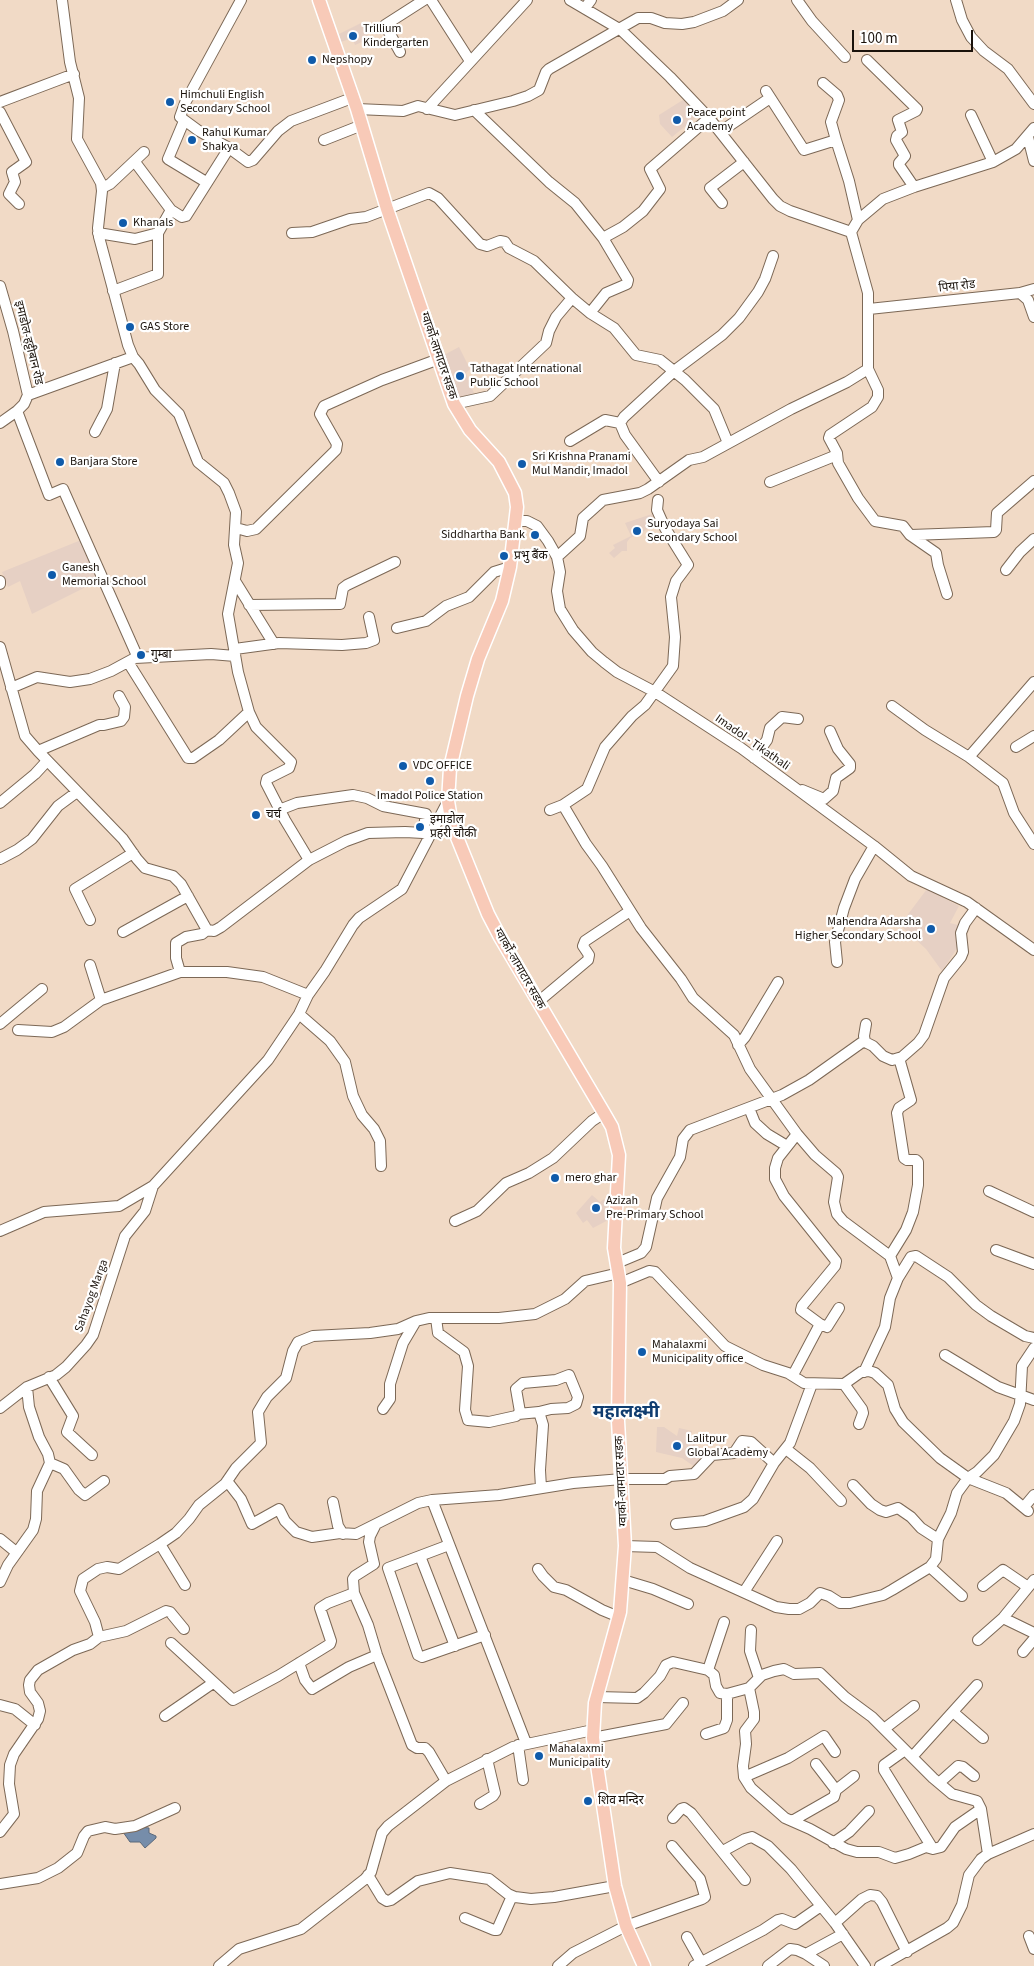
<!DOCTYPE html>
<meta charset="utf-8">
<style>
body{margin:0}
#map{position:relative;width:1034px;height:1966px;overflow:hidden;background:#f1dac6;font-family:"Source Sans 3",sans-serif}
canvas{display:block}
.scale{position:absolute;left:852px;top:30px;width:121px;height:22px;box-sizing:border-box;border:2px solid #1a120b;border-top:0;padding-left:6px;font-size:15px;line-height:18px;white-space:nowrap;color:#1a120b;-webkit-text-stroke:4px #fff;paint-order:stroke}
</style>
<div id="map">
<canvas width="1034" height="1966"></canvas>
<div class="scale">100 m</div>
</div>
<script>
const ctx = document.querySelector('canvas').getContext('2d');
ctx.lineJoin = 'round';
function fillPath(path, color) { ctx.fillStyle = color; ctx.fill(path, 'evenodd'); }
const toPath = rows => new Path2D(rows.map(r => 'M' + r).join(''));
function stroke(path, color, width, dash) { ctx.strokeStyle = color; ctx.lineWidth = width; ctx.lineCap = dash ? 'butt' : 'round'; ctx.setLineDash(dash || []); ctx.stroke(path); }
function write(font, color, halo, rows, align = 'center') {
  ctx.font = font + ' "Source Sans 3","Noto Sans Devanagari",sans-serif'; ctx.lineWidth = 4.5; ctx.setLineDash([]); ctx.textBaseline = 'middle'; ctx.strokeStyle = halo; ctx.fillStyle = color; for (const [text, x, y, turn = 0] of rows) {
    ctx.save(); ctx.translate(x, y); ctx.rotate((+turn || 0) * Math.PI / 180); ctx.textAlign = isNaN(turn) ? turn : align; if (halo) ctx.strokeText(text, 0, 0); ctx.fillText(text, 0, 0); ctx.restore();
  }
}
fillPath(toPath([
 [363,22,369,39,355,45,352,38,341,42,339,34],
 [686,98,699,115,672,137,660,124,659,115],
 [459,347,470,369,466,373,474,393,459,399,444,355],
 [652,514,656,525,630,538,627,542,627,551,622,551,614,558,609,553,615,548,613,545,631,536,625,523],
 [86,538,102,579,32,614,20,581,8,587,2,572],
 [927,889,959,906,950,923,958,925,955,937,958,944,956,950,942,971,926,949,900,925],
 [592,1195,600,1202,604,1199,609,1204,611,1202,612,1218,593,1228,587,1220,583,1223,576,1213],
 [657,1427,664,1427,677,1436,679,1428,692,1431,689,1441,708,1451,695,1467,682,1458,656,1452]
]), '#e6d0c4');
const water = toPath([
 [139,1827,149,1828,149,1833,156,1836,156,1838,145,1848,140,1842,130,1842,123,1832,139,1827]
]);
fillPath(water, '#768daa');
stroke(water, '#5a687a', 1);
const minor = toPath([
 [62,0,70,62,79,98,77,139,101,183,102,191,98,228,99,237,128,345,133,357,139,364,155,390,179,414,198,462,224,483,229,493,236,512,234,545,238,563,228,614,238,672,249,712,256,727,291,762,289,768,267,779,266,783,285,820,309,860],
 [241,0,185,103,180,117,199,131,229,148,248,162,253,160,278,131,291,121,352,98],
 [431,0,470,61],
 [570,0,621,30,670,77,709,118,773,199,780,206,790,211,851,232],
 [797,0,812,21,845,57],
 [956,0,962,20,971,37,984,51,1008,69,1034,104],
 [585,8,591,0],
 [400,52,385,25,424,0],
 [867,60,917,109,916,111,898,120,902,132,897,136,896,140,905,156,899,163,899,165,914,187],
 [823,83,837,95,839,100,831,122,836,140],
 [766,91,804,150,836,140,849,181,858,220],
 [0,102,74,74],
 [357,109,403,111,418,106,455,115,513,101,528,96,539,90,546,72,549,69,638,18,651,18,665,23,682,24,694,22,723,11,738,0],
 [427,109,527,0],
 [474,110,549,182,575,203,603,238,628,280,627,284,606,293,590,313],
 [0,112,26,162,12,172,15,182,9,194,19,204],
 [971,115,993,162],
 [184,121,168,159,206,182],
 [720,132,770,98],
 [1028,137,1034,161],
 [324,140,362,125],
 [135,162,171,210,182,217,186,216,229,148],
 [102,188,110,184,144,152],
 [722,203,710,188,744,162],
 [98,233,135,239,158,233],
 [292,233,312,232,350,219,366,217,429,193,438,198,480,244,487,246,500,241,505,242,509,248,534,261,572,298,590,313,614,328,636,355,660,360,685,380,714,409,728,443],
 [603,238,623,227,643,211,660,189,650,169,709,118],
 [0,286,13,331,28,395,24,404,17,411,0,423],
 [113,291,158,274,158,233,171,210],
 [1020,293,1034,289],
 [869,309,1020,293,1028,300,1034,317],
 [868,369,878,390,878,397,872,407,830,435,829,438,837,453,838,463,858,498,875,521,903,526,910,535,936,553,938,565,947,594],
 [28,395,133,357],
 [454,404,490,396,546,343,549,331,556,317,572,298],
 [17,411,49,495,63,489,138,658],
 [620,423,624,417,674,371,722,335,739,318,758,292,765,279,773,256],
 [620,423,625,435,659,482],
 [95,432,107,409,115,363],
 [570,441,605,420,620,423],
 [770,482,837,455],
 [516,521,527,521,537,526,548,541,557,557,560,572,557,591,560,609,573,630,592,652,604,662,617,672,655,692,741,748,874,846,911,876,967,902,1034,950],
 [236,528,247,531,256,529,336,450,337,444,320,414,324,406,382,380,439,359],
 [911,535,994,532,996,530,997,513,1034,481],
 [557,557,580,536,583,518,603,500,640,493,648,489,689,460,703,457,791,409,847,382,868,369,868,293,851,232,858,220,883,199,914,187,993,162,1016,149,1034,128],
 [1006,570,1020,552,1034,539],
 [0,581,0,584],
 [235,581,274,644],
 [249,605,340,604,343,588,347,585,395,562],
 [397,628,426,621,446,606,469,597,494,572,510,567],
 [0,647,25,736,38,751,123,839,137,859,145,868,173,876,181,884,207,930,214,931,221,927,309,860,346,841,368,833,405,832,423,833,430,836],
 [235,649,279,643,342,645,366,643,374,640,369,617],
 [128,662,188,758,193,758,219,740,249,712],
 [11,688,37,677,70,682,90,679,111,671,135,658,211,654,235,656],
 [892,706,925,730,969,757,1003,783,1014,813,1034,844],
 [1016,747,1034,736],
 [38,751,99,725,104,725,121,721,124,717,125,707,119,696],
 [969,757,1034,682],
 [754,758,767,740,770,728,782,717,798,719],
 [802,790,824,799,833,791,836,778,850,768,850,764,838,749,830,731],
 [0,803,35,774,47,761],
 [563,805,586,844,602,866,641,928,681,979,693,998,734,1035,750,1069,797,1134,815,1155,836,1173,838,1177,834,1202,837,1214,843,1221,890,1256,898,1278,890,1298,885,1327,864,1372],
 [279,810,297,803,353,795,367,798,383,806,426,814,423,833],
 [550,810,563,805,587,789,605,747,632,716,645,705,673,666,675,637,671,597,676,581,688,565,665,528,657,510,658,500],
 [0,859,17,850,32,839,58,806,77,792],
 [90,920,75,889,133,853],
 [123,932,188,896],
 [837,962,835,942,844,908,855,879,874,846],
 [90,965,101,1000],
 [180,972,176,958,176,943,186,937,202,934,207,930],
 [538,1002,588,960,589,955,583,946,585,941,630,911],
 [299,1014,330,1041,345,1062,353,1096,362,1115,374,1129,380,1141,381,1166],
 [0,1024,42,989],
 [18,1030,52,1032,64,1027,101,1000,180,972,227,972,263,977,308,995],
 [865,1042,864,1036,866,1024],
 [738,1045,745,1037,778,982],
 [749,1108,755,1123,767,1134,787,1146],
 [989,1191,1034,1212],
 [455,1221,477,1211,506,1183,529,1173,553,1158,592,1121,604,1113],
 [0,1231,44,1212,119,1206,153,1186,268,1060,299,1014,308,995,325,971,353,925,359,918,402,889,448,801],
 [996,1250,1034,1264],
 [890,1256,906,1230,913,1212,918,1185,918,1162,916,1160,907,1160,904,1158,897,1113,899,1108,911,1100,899,1058],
 [617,1263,641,1253,646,1247,657,1198,680,1157,683,1139,690,1130,782,1095,809,1080,861,1043,865,1042,873,1046,883,1056,892,1060,902,1057,918,1043,924,1035,944,978,961,957,963,952,961,933,965,923,976,908],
 [898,1278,911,1257,916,1256,948,1277,976,1305,991,1316,1025,1336,1034,1338],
 [620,1283,649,1271,655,1272,725,1346,763,1365,788,1373,804,1383,844,1384,861,1372,869,1371,875,1373,888,1385,895,1409,903,1422,940,1458,968,1478,1006,1493,1028,1511],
 [436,1318,438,1333,464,1352,468,1366,465,1410,468,1420,489,1422,516,1416,518,1414,539,1412,551,1409,568,1408,576,1404,578,1397,569,1375,556,1380,523,1383,516,1389,520,1412,518,1414],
 [820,1324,827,1327,839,1308],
 [945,1355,998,1387,1034,1400],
 [793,1375,820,1324,801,1310,802,1306,835,1266,836,1261,784,1196,775,1179,775,1168,778,1158,797,1134],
 [49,1377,73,1416,67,1432,92,1455],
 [844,1384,862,1409,863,1413,859,1424],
 [0,1408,27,1387,56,1375,66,1367,86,1345,93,1335,125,1236,145,1211,153,1186],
 [383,1409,390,1399,390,1384,403,1343,416,1321],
 [539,1412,543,1425,540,1470,541,1488],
 [786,1449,810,1468,841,1501],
 [50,1463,64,1469,79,1490,85,1495,104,1481],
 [227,1481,241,1499,252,1524,279,1509,285,1521,296,1532,312,1537,340,1533,356,1534,418,1503,432,1500,499,1495,573,1483,622,1479,665,1479,670,1476,694,1474,712,1455,734,1453,742,1441,751,1442,774,1463],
 [853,1485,871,1504,880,1510,886,1512,898,1508,911,1517,921,1528,938,1539],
 [432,1500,526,1743],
 [333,1502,338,1526,343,1534],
 [1024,1507,1034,1495],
 [676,1524,705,1521,744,1507,753,1499,774,1463,790,1443,812,1384],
 [375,1526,370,1536,369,1542,374,1564,355,1576,353,1579,354,1593,368,1625,377,1655,412,1745,417,1748,425,1748,429,1752,446,1781],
 [0,1539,16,1552],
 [160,1544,185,1585],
 [449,1545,388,1568,418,1655,422,1657,485,1635],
 [625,1546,657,1547,690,1568,776,1607,789,1609,799,1609,810,1603,820,1593,829,1596,840,1603,850,1603,883,1595,892,1590,930,1567,936,1559,938,1539,951,1513,957,1493,968,1478,977,1472,994,1455,1014,1421,1020,1404,1022,1366,1034,1348],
 [420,1556,455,1646],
 [930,1567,962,1596],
 [538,1569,543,1576,554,1587,566,1590,602,1610,619,1617],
 [623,1580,653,1589,688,1604],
 [0,1582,8,1565,33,1530,36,1519,37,1491,50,1463,48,1454,39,1437,29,1407,27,1387],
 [983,1586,1003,1570,1028,1587],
 [744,1592,777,1541],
 [1003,1618,1034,1633],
 [751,1630,750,1651,759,1678],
 [99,1637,95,1622,80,1591,83,1579,98,1569,107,1567,119,1569,160,1544,176,1533,189,1519,199,1505,225,1484,236,1468,261,1443,258,1412,267,1397,286,1378,293,1351,298,1342,313,1336,370,1333,398,1329,416,1321,429,1318,499,1318,535,1314,565,1299,585,1281,619,1273],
 [978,1640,1003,1618,1034,1580],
 [171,1643,233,1700,278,1676,330,1644,331,1641,320,1608,328,1603,354,1593],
 [1023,1652,1034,1639],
 [299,1663,305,1680,312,1689,349,1667,377,1655],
 [708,1670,724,1622],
 [597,1697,637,1698,644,1693,660,1676,666,1665,673,1662,708,1670,714,1675,716,1686,720,1693,727,1694,749,1688],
 [0,1705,15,1709,35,1725],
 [953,1712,983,1738],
 [165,1716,213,1683],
 [884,1729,914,1706],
 [706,1734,724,1728,727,1720,727,1694],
 [593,1738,666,1724,683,1703],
 [518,1745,523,1780],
 [905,1750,884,1765,884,1770,933,1849],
 [912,1757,977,1685],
 [816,1764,836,1790],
 [744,1777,788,1758,824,1736,835,1752],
 [939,1783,958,1766,963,1767,974,1776],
 [480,1804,493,1796,495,1793,487,1759],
 [981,1809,955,1827,941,1847,933,1849,926,1847,909,1854,895,1858,879,1852,857,1852,846,1849,810,1829,785,1818,751,1788,744,1777,743,1766,746,1744,745,1731,754,1719,754,1712,749,1688,762,1675,774,1671,784,1669,794,1674,820,1673,845,1697,872,1717,933,1778,952,1794,977,1801,981,1809,988,1854],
 [673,1818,681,1809,684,1808,691,1813,745,1880],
 [792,1821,834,1797,836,1790,854,1776],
 [0,1832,14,1814,9,1784,10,1765,14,1754,38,1719,40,1711,38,1703,30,1692,29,1685,30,1680,38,1670,73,1650,90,1644,99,1637,126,1631,166,1611,170,1612,184,1629],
 [833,1843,849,1832,869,1811],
 [723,1851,745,1839,752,1837,768,1846,791,1869,835,1923,865,1966],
 [368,1875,382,1898,387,1901,391,1900,418,1881,450,1873,489,1879,508,1894,515,1897,531,1899,554,1897,615,1886],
 [0,1884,38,1878,58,1868,77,1853,84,1836,88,1831,105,1827,115,1829,135,1826,175,1808],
 [465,1918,494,1930,497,1930,512,1896],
 [835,1923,862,1899,870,1895,877,1896,882,1902,907,1952],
 [1029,1936,1034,1949],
 [687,1937,701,1962],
 [806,1954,824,1966],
 [219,1966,239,1949,301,1929,365,1879,371,1872,382,1833,388,1826,446,1781,513,1747,593,1730],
 [558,1966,573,1953,626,1926,702,1899,705,1897,704,1893,700,1879,672,1846],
 [694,1966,763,1930,778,1920,782,1919,795,1924,821,1906],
 [768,1966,790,1949,797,1950,806,1954,843,1934],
 [880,1966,947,1928,953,1923,962,1905,969,1875,981,1859,988,1854,1034,1834]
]);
const major = toPath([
 [319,0,357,109,387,209,454,404,470,430,499,462,515,493,517,507,510,567,502,601,478,659,467,696,450,768,448,801,452,825,488,914,500,937,604,1113,612,1127,619,1155,614,1248,620,1283,618,1421,625,1546,620,1612,595,1703,593,1738,615,1886,626,1926,644,1966]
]);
stroke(minor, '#7c6856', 12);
stroke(major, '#fff', 15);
stroke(minor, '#fff', 10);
stroke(major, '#f8cab8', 12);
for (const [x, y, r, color] of [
 [353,36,5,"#105baa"],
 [312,60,5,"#105baa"],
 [170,102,5,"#105baa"],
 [677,120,5,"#105baa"],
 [192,140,5,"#105baa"],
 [123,223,5,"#105baa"],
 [130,327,5,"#105baa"],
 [460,376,5,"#105baa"],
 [60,462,5,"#105baa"],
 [522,464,5,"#105baa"],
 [637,531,5,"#105baa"],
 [535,535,5,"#105baa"],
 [504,556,5,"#105baa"],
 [52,575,5,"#105baa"],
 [141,655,5,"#105baa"],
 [403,766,5,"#105baa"],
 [430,781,5,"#105baa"],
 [256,815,5,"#105baa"],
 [420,827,5,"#105baa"],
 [931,929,5,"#105baa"],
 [555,1178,5,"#105baa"],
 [596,1208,5,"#105baa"],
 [642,1352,5,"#105baa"],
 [677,1446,5,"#105baa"],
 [539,1756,5,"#105baa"],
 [588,1801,5,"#105baa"]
]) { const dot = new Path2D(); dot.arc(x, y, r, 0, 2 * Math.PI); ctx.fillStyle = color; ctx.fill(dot); stroke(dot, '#fff', 2); }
write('12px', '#1a120b', '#fff', [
 ["Trillium",363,29],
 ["Kindergarten",363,43],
 ["Nepshopy",322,60],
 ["Himchuli English",180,95],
 ["Secondary School",180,109],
 ["Peace point",687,113],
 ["Academy",687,127],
 ["Rahul Kumar",202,133],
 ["Shakya",202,147],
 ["Khanals",133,223],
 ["GAS Store",140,327],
 ["Tathagat International",470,369],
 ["Public School",470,383],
 ["Sri Krishna Pranami",532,457],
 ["Mul Mandir, Imadol",532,471],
 ["Banjara Store",70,462],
 ["Suryodaya Sai",647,524],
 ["Secondary School",647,538],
 ["Siddhartha Bank",525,535,"right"],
 ["प्रभु बैंक",514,556],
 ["Ganesh",62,568],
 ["Memorial School",62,582],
 ["गुम्बा",151,655],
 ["VDC OFFICE",413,766],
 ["Imadol Police Station",430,796,"center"],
 ["चर्च",266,815],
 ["इमाडोल",430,820],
 ["प्रहरी चौकी",430,834],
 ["Mahendra Adarsha",921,922,"right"],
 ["Higher Secondary School",921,936,"right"],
 ["mero ghar",565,1178],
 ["Azizah",606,1201],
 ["Pre-Primary School",606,1215],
 ["Mahalaxmi",652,1345],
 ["Municipality office",652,1359],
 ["Lalitpur",687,1439],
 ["Global Academy",687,1453],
 ["Mahalaxmi",549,1749],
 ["Municipality",549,1763],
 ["शिव मन्दिर",598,1801]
], 'left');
write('12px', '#1a120b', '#fff', [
 ["पिया रोड",957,287,-6],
 ["इमाडोल-हट्टीबान रोड",28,343,76],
 ["ग्वार्को-लामाटार सडक",438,356,71],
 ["Imadol - Tikathali",752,743,35],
 ["ग्वार्को-लामाटार सडक",519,969,60],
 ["Sahayog Marga",92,1296,-70],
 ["ग्वार्को-लामाटार सडक",622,1481,-93]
]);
write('bold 18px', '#103d70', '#fff', [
 ["महालक्ष्मी",626,1413]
]);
</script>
